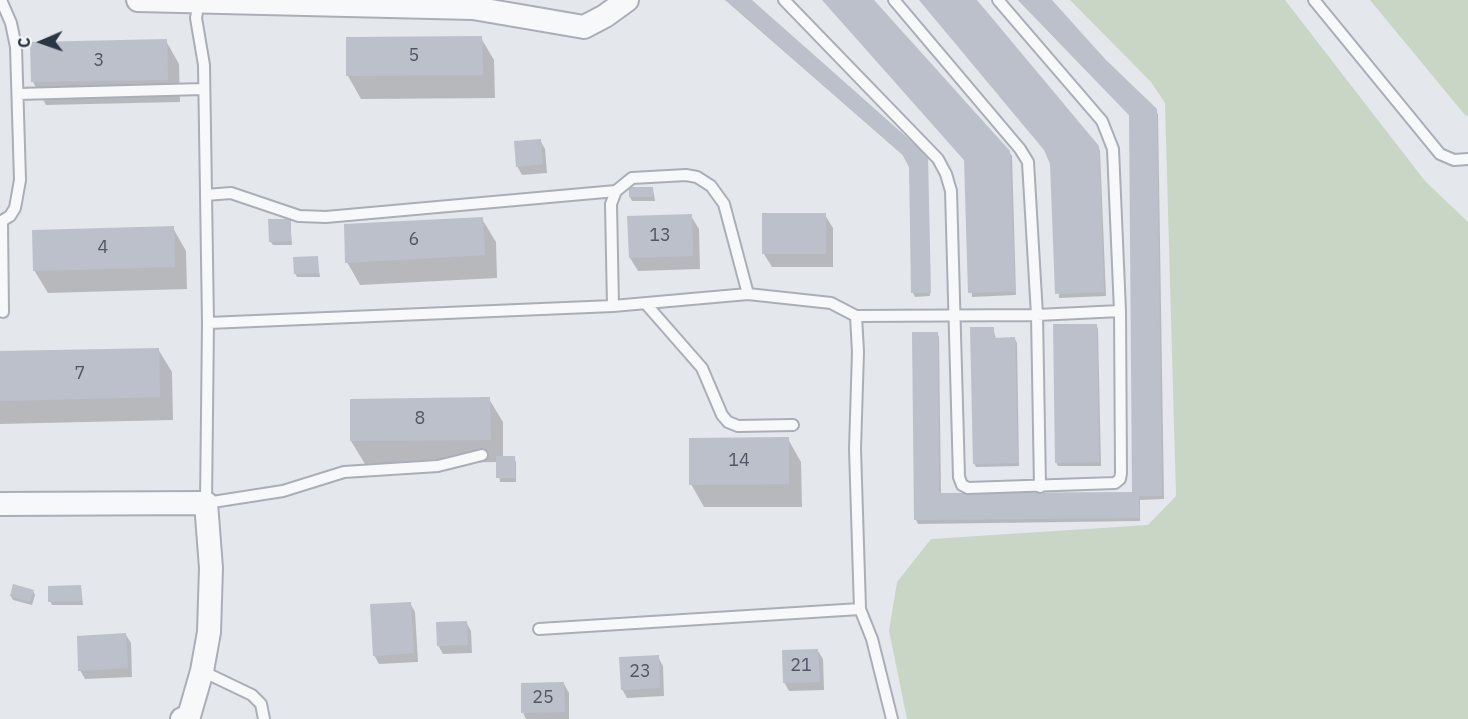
<!DOCTYPE html>
<meta charset="utf-8">
<style>
body{margin:0}
#map{position:relative;width:1468px;height:719px;overflow:hidden;background:#e4e7ec;font-family:"IBM Plex Sans",sans-serif}
canvas{display:block}
.north{position:absolute;left:12px;top:12px;width:60px;height:60px;-webkit-text-stroke:4px #f4f6f9;paint-order:stroke;rotate:268deg;font-size:16px;font-weight:700;line-height:24px;text-align:center;color:#2b3445}
.north::after{content:'';display:block;margin:auto;width:21px;height:27px;background:#2b3445;clip-path:polygon(50% 0,100% 100%,50% 72%,0 100%)}
</style>
<div id="map">
<canvas width="1468" height="719"></canvas>
<div class="north">С</div>
</div>
<script>
const ctx = document.querySelector('canvas').getContext('2d');
ctx.lineJoin = 'round';
function fillPath(path, color) { ctx.fillStyle = color; ctx.fill(path, 'evenodd'); }
const toPath = rows => new Path2D(rows.map(r => 'M' + r).join(''));
function stroke(path, color, width, dash) { ctx.strokeStyle = color; ctx.lineWidth = width; ctx.lineCap = dash ? 'butt' : 'round'; ctx.setLineDash(dash || []); ctx.stroke(path); }
function write(font, color, halo, rows, align = 'center') {
  ctx.font = font + ' "IBM Plex Sans",sans-serif'; ctx.lineWidth = 4.5; ctx.setLineDash([]); ctx.textBaseline = 'middle'; ctx.strokeStyle = halo; ctx.fillStyle = color; for (const [text, x, y, turn = 0] of rows) {
    ctx.save(); ctx.translate(x, y); ctx.rotate((+turn || 0) * Math.PI / 180); ctx.textAlign = isNaN(turn) ? turn : align; if (halo) ctx.strokeText(text, 0, 0); ctx.fillText(text, 0, 0); ctx.restore();
  }
}
fillPath(toPath([
 [1070,0,1285,0,1425,181,1468,222,1468,719,907,719,889,631,897,582,931,539,1148,525,1176,496,1165,103,1151,82],
 [1370,0,1468,0,1468,116,1465,115]
]), '#c9d6c5');
fillPath(toPath([
 [725,0,749,0,927,157,930,296,915,297,913,293,910,167,905,157],
 [823,0,872,0,1009,152,1012,156,1016,295,972,297,965,161],
 [920,0,975,0,1098,146,1100,151,1106,296,1059,298,1052,164,1047,153],
 [1018,0,1050,0,1104,60,1158,114,1164,499,1140,500,1140,521,918,524,916,520,937,333,939,337,941,495,1134,493,1131,117],
 [481,38,494,60,495,98,361,99,348,76,348,39],
 [166,41,179,64,180,102,46,105,33,82],
 [540,140,545,149,547,173,522,175,517,166],
 [653,189,655,201,632,201,630,197],
 [825,215,833,228,833,267,772,267,764,254],
 [691,216,699,229,700,269,638,271,630,258],
 [482,219,496,242,497,278,360,285,347,262],
 [290,220,292,245,273,245,270,241],
 [173,228,186,251,187,289,48,293,34,270],
 [317,257,320,277,297,277,295,273],
 [1096,325,1098,329,1101,466,1058,466,1056,462],
 [993,328,996,339,1015,339,1017,343,1019,466,976,467,974,463],
 [158,349,172,372,173,420,0,424,0,353],
 [489,399,503,422,503,458,514,458,516,462,516,482,500,482,498,462,365,464,351,441],
 [788,439,801,462,802,507,704,507,691,484],
 [81,587,83,605,52,605,50,601],
 [33,591,35,595,32,605,13,600,11,596],
 [410,603,415,612,418,662,379,664,374,655],
 [466,622,471,631,472,653,443,654,438,645],
 [126,635,131,643,132,677,85,679,80,670],
 [818,651,823,659,824,690,789,691,784,682],
 [658,657,663,666,664,696,627,698,622,689],
 [564,684,569,693,569,719,526,719,523,713]
]), '#0003');
fillPath(toPath([
 [726,0,752,0,928,156,931,293,911,293,909,167,902,154],
 [822,0,874,0,1010,151,1015,291,968,293,964,160],
 [919,0,977,0,1099,146,1104,292,1055,294,1050,164,1044,150],
 [1018,0,1052,0,1105,59,1157,109,1162,496,1139,496,1139,518,914,520,912,332,938,332,939,493,1132,492,1129,115],
 [482,36,483,75,346,76,346,37],
 [167,39,168,80,31,82,30,42],
 [541,139,543,164,516,167,514,141],
 [629,187,653,187,653,197,629,197],
 [762,213,826,213,826,254,762,254],
 [692,214,693,256,629,258,627,216],
 [483,217,485,255,345,263,344,224],
 [268,219,291,219,291,241,269,242],
 [174,226,175,267,33,271,32,230],
 [318,256,319,273,294,274,293,257],
 [1053,324,1097,324,1099,462,1055,463],
 [970,327,994,327,994,338,1015,337,1018,463,973,464],
 [159,348,160,397,0,401,0,351],
 [490,397,491,440,350,441,350,399],
 [789,437,789,484,689,485,689,438],
 [496,456,515,456,515,478,496,478],
 [13,584,34,590,30,602,10,596],
 [81,585,82,601,48,602,48,586],
 [411,602,414,653,373,656,370,604],
 [467,621,468,645,437,646,436,622],
 [126,633,128,668,78,671,77,636],
 [818,649,820,682,783,683,782,650],
 [659,655,660,688,621,690,619,657],
 [564,682,565,712,521,713,521,683]
]), '#bbc0ca');
const service = toPath([
 [199,0,196,18,204,65,208,323],
 [784,0,938,159,946,174,951,191,959,477,962,485,968,488,1115,483,1120,479,1121,473,1120,311,1113,149,1102,121,998,0],
 [894,0,1020,149,1028,162,1037,315,1040,487],
 [1314,0,1440,154,1454,160,1468,159],
 [18,94,203,89],
 [206,195,231,193,299,216,326,217,616,191],
 [0,222,10,216,15,208,20,180,16,47,11,23,1,0],
 [2,222,3,312],
 [646,304,702,368,722,415,728,422,738,426,793,425],
 [613,306,611,204,616,191,632,178,686,175,697,177,711,186,724,204,748,294],
 [482,455,438,466,344,472,283,491,206,503,208,323,613,306,748,294,831,303,856,316],
 [539,629,860,609],
 [202,671,252,695,261,704,264,719],
 [892,719,872,639,860,609,855,449,858,352,856,316,1037,315,1120,311]
]);
const minor = toPath([
 [138,0,473,8,584,27,605,16,627,0],
 [0,504,206,503,211,568,209,632,202,671,189,716,182,719]
]);
stroke(service, '#a9aeb7', 14);
stroke(minor, '#a9aeb7', 26);
stroke(service, '#f7f8fa', 10);
stroke(minor, '#f7f8fa', 22);
write('18px', '#4f5766', null, [
 ["5",414,56],
 ["3",99,61],
 ["13",660,236],
 ["6",414,240],
 ["4",103,248],
 ["7",80,374],
 ["8",420,419],
 ["14",739,461],
 ["21",801,666],
 ["23",640,672],
 ["25",543,698]
]);
</script>
